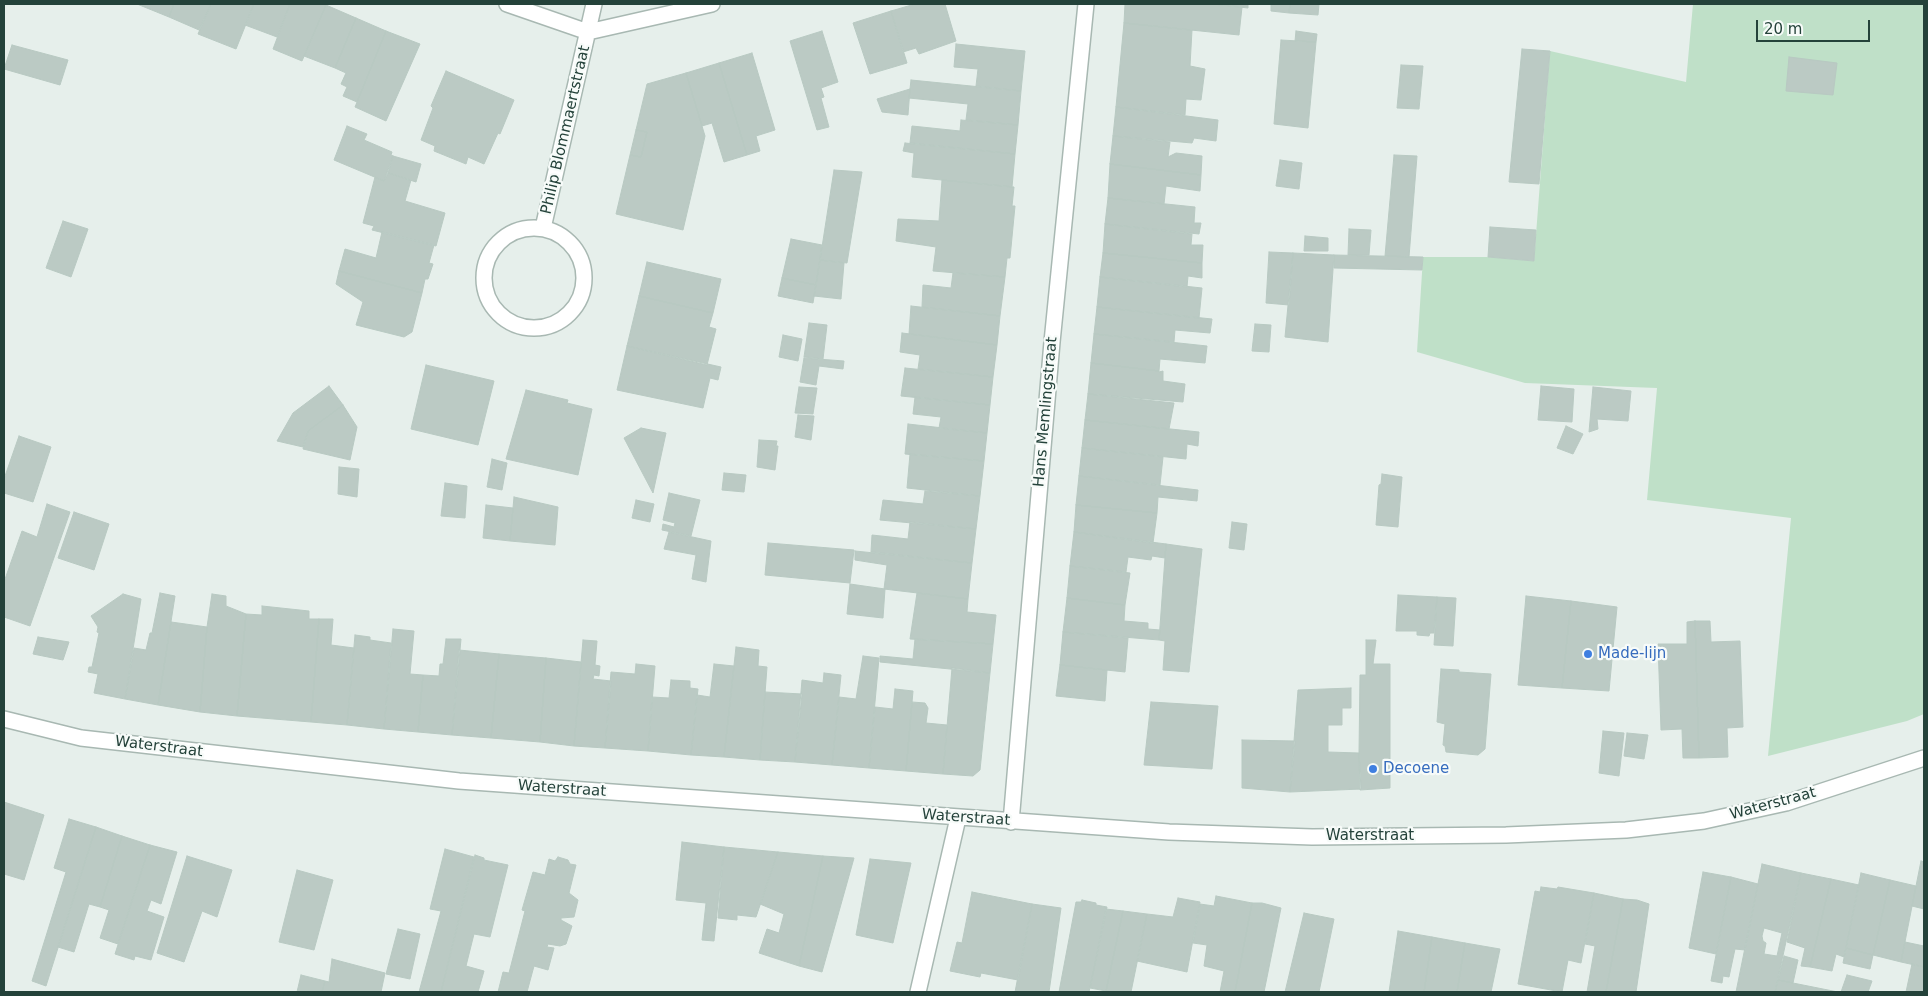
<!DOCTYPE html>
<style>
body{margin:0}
#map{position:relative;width:1928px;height:996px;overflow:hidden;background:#e6efeb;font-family:"DejaVu Sans",sans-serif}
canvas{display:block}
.frame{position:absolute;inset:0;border:5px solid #24423a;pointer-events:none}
.scale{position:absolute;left:1756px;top:20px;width:114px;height:22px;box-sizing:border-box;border:2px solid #24423a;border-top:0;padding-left:6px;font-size:15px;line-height:18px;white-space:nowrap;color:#24423a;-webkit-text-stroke:4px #f7fbf9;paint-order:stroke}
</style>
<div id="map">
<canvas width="1928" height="996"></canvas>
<div class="frame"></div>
<div class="scale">20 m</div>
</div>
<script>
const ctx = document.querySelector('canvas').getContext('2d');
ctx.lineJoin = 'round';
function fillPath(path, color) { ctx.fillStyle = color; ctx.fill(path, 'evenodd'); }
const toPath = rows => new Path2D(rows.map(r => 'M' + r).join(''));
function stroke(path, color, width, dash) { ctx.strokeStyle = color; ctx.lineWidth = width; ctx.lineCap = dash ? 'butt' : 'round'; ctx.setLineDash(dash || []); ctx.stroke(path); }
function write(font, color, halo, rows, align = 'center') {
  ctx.font = font + ' "DejaVu Sans",sans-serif'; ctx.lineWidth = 4.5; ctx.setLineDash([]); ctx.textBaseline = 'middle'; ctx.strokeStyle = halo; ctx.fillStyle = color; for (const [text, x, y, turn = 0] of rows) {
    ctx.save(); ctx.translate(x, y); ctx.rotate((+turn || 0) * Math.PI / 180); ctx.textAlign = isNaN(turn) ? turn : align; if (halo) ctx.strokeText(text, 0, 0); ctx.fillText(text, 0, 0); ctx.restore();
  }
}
fillPath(toPath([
 [1693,4,1924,4,1924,714,1907,721,1768,756,1791,518,1647,500,1657,388,1525,383,1417,352,1423,257,1488,257,1534,261,1550,51,1686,82]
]), '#bfe0c8');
const building = toPath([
 [137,4,174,4,169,17,137,4],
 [174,4,211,4,199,30,169,17,174,4],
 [211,4,254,4,236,49,198,34,211,4],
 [254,4,290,4,277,37,245,25,254,4],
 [290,4,321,4,326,5,302,61,273,49,290,4],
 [915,4,945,4,956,41,919,54,916,48,903,52,891,11,915,4],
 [1125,4,1214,4,1242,7,1239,35,1124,23,1125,4],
 [1214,4,1248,4,1248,8,1214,4],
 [1271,4,1290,4,1289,13,1271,11,1271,4],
 [1290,4,1319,4,1318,15,1289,13,1290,4],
 [326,5,356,18,335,68,304,56,326,5],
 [891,11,907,63,870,74,853,23,891,11],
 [356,18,386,31,357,102,343,96,347,87,341,84,346,73,335,68,356,18],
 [1124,23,1192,30,1190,66,1205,69,1201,100,1186,99,1185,115,1116,107,1124,23],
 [386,31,420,44,386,121,355,107,386,31],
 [822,31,838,82,821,88,824,97,821,98,829,127,817,130,790,41,822,31],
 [1296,31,1317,34,1316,42,1295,41,1296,31],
 [1281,40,1316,42,1308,128,1274,124,1281,40],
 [956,44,1025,51,1021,91,976,86,978,69,954,67,956,44],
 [12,45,68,60,60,85,4,69,12,45],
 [1522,49,1550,51,1539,184,1509,182,1522,49],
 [752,53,775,130,756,136,760,151,747,155,719,63,752,53],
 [1789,57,1837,63,1833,95,1786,91,1789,57],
 [719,63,747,155,724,162,712,123,702,126,686,73,719,63],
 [1401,65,1423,66,1419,109,1397,108,1401,65],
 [446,71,514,100,500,134,498,133,484,164,468,157,466,164,434,151,435,146,421,140,433,108,431,106,446,71],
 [686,73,705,136,683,230,616,214,630,155,641,157,647,132,636,130,647,84,686,73],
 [911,80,1021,91,1018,125,966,120,968,104,909,98,911,80],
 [910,89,908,115,882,112,877,99,910,89],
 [1116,107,1218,120,1216,141,1194,138,1192,143,1113,136,1116,107],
 [961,120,1018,125,1015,154,910,143,912,126,960,131,961,120],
 [347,126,367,134,364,140,392,152,391,155,393,156,384,181,334,160,347,126],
 [636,130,647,132,641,157,630,155,636,130],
 [1113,136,1170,142,1168,157,1176,153,1202,156,1201,175,1110,164,1113,136],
 [905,143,1015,154,1012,187,912,177,914,153,903,151,905,143],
 [1394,155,1417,156,1409,257,1385,256,1394,155],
 [393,156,421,164,416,182,388,173,393,156],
 [1280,160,1302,163,1299,189,1276,186,1280,160],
 [1110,164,1201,175,1200,191,1166,186,1164,204,1108,198,1110,164],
 [834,170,862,172,847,263,820,260,834,170],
 [388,173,411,180,405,201,445,213,436,246,372,230,374,226,363,223,375,177,384,181,388,173],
 [942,180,1014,187,1012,206,1015,206,1010,258,1007,258,1005,277,933,271,936,247,896,241,898,219,939,221,942,180],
 [1108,198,1195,207,1194,223,1201,223,1199,234,1105,224,1108,198],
 [63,221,88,229,71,277,46,268,63,221],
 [1105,224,1192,234,1191,245,1203,245,1202,263,1103,253,1105,224],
 [1490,227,1536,230,1534,261,1488,257,1490,227],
 [1349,229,1371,230,1369,255,1348,255,1349,229],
 [382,232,434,245,429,263,433,264,428,279,425,279,422,293,339,271,345,249,376,258,382,232],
 [1305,236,1328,238,1328,251,1304,251,1305,236],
 [791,239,822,245,816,285,782,278,791,239],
 [1269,252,1293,253,1289,305,1266,303,1269,252],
 [1103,253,1202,263,1202,278,1188,276,1187,287,1100,277,1103,253],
 [1293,253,1334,255,1328,342,1285,337,1293,253],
 [1334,255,1423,257,1422,270,1334,268,1334,255],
 [820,260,844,263,841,299,814,296,820,260],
 [647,262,721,279,713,313,639,296,647,262],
 [339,271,422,293,412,332,404,337,356,325,363,302,336,284,339,271],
 [953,273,1005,277,1000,316,922,307,923,285,951,288,953,273],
 [1100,277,1202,288,1199,318,1097,307,1100,277],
 [782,278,816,285,813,303,778,296,782,278],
 [639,296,713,313,709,327,716,329,707,365,627,346,639,296],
 [911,306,1000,316,997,345,909,334,911,306],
 [1097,307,1212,319,1210,333,1175,330,1174,342,1094,334,1097,307],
 [809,323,827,325,823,359,804,357,809,323],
 [1255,324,1271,325,1269,352,1252,351,1255,324],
 [902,333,997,345,993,377,918,369,920,355,900,352,902,333],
 [1094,334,1207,346,1205,363,1160,359,1159,371,1091,363,1094,334],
 [783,335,802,339,798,361,779,357,783,335],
 [627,346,721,367,718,380,710,378,703,408,617,390,627,346],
 [804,358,844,361,843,369,819,366,816,385,800,382,804,358],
 [1091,363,1159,371,1159,372,1163,371,1163,381,1185,384,1183,402,1088,394,1091,363],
 [426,365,494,381,478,445,411,429,426,365],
 [905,368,993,377,990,405,901,396,905,368],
 [329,386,343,405,308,431,303,447,277,441,293,413,329,386],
 [1541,386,1574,389,1572,422,1538,420,1541,386],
 [799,387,817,388,813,414,795,413,799,387],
 [1593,387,1631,391,1628,421,1597,419,1598,429,1589,432,1593,387],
 [526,390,568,400,567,403,592,409,578,475,506,459,526,390],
 [1088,394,1174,403,1169,429,1085,420,1088,394],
 [915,397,990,405,987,433,939,428,941,417,913,414,915,397],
 [343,405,357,427,350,460,303,449,308,431,343,405],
 [798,415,814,416,811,440,795,437,798,415],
 [1085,420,1199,432,1198,446,1187,444,1186,459,1082,448,1085,420],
 [908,424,987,433,984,461,905,454,908,424],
 [1566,426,1583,434,1573,454,1557,448,1566,426],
 [641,428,666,433,653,493,624,438,641,428],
 [19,436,51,447,33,502,4,493,4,479,19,436],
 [759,440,777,441,776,446,778,446,775,470,757,467,759,440],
 [1082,448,1163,457,1160,485,1079,476,1082,448],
 [910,454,984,461,980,496,907,488,910,454],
 [492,459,507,463,502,490,487,487,492,459],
 [339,467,359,469,357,497,338,494,339,467],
 [724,473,746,475,744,492,722,490,724,473],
 [1382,474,1402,477,1398,527,1376,525,1379,485,1381,484,1382,474],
 [1079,476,1198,490,1197,501,1158,497,1157,513,1076,505,1079,476],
 [445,483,467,486,465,518,441,516,445,483],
 [925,491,980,496,976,529,880,520,883,500,923,504,925,491],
 [669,493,700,500,691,536,662,530,663,524,674,527,675,523,663,520,669,493],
 [514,497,558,507,555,545,510,541,514,497],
 [636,500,654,504,650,522,632,518,636,500],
 [47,504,70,512,30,626,4,617,4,582,22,531,37,537,47,504],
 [486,505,513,508,510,541,483,538,486,505],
 [1076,505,1157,513,1153,543,1074,532,1076,505],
 [74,512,109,524,94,570,58,558,74,512],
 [910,522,976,529,972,563,871,552,872,535,908,539,910,522],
 [1232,522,1247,524,1244,550,1229,548,1232,522],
 [669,532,711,541,706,582,692,579,696,555,664,549,669,532],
 [1074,532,1166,544,1165,558,1152,556,1151,560,1128,557,1126,572,1070,566,1074,532],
 [768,543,854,550,850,583,765,575,768,543],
 [1166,544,1202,549,1189,672,1163,670,1165,641,1159,640,1166,544],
 [855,551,972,563,968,599,884,589,887,565,855,560,855,551],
 [1070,566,1130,573,1125,605,1067,598,1070,566],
 [850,584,885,589,883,618,847,614,850,584],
 [160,593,175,596,158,705,125,699,134,648,146,650,150,633,152,633,160,593],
 [917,593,968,599,967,612,996,615,993,644,910,639,917,593],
 [123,594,141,599,125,699,94,693,98,674,88,672,89,667,92,667,99,633,97,632,98,627,91,616,123,594],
 [212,594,226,596,226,606,246,614,237,716,200,712,207,627,212,594],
 [1398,595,1437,597,1434,633,1430,633,1429,636,1417,635,1417,631,1396,631,1398,595],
 [1526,596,1571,601,1562,688,1518,685,1526,596],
 [1437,597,1456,598,1453,646,1434,645,1437,597],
 [1067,598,1125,605,1124,621,1148,623,1148,629,1160,630,1159,640,1063,632,1067,598],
 [1571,601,1617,607,1609,691,1562,688,1571,601],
 [262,606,309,611,309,619,319,619,311,722,237,716,246,614,262,615,262,606],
 [319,619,333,619,331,645,354,648,347,725,311,722,319,619],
 [1695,621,1699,758,1683,758,1682,729,1661,730,1658,644,1687,644,1687,622,1695,621],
 [1695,621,1710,621,1711,642,1740,641,1743,727,1727,728,1728,757,1699,758,1695,621],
 [171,622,207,627,200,712,158,705,171,622],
 [393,629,414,631,410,674,423,675,418,732,384,729,393,629],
 [1063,632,1128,638,1125,672,1060,665,1063,632],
 [355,635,370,637,370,640,391,643,384,729,347,725,355,635],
 [38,637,69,642,63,660,33,654,38,637],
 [446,639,461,639,452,735,418,732,423,675,439,676,440,664,443,664,446,639],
 [915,639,993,644,990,673,880,662,880,656,913,659,915,639],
 [583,640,597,641,595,665,600,666,599,676,594,675,593,679,611,681,605,748,574,746,583,640],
 [1366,640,1376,640,1373,664,1390,664,1390,788,1360,790,1359,753,1360,675,1366,675,1366,640],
 [736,647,759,650,758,666,767,667,760,760,724,757,736,647],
 [459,650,499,654,491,738,452,735,459,650],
 [499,654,546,658,540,742,491,738,499,654],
 [863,656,879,658,869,768,832,765,839,697,856,699,863,656],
 [546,658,581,662,574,746,540,742,546,658],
 [636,664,655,666,648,751,605,748,611,672,635,674,636,664],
 [714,664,734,666,724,757,691,755,697,695,710,697,714,664],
 [1060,665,1107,670,1105,701,1056,696,1060,665],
 [952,668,990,673,980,770,973,776,943,774,952,668],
 [1441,669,1459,670,1459,672,1491,674,1485,749,1478,755,1446,752,1445,746,1443,745,1445,724,1437,722,1441,669],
 [824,673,841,675,832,765,795,762,802,680,823,683,824,673],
 [671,680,690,681,690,688,698,689,691,755,648,751,652,697,669,698,671,680],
 [1351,688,1351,708,1342,708,1342,725,1328,725,1328,752,1359,753,1361,789,1290,792,1298,690,1351,688],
 [895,689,913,691,906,771,869,768,875,707,893,709,895,689],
 [765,692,802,694,795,762,760,760,765,692],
 [912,702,925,703,928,708,926,723,947,725,943,774,906,771,912,702],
 [1151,702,1218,706,1212,769,1144,765,1151,702],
 [1603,731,1624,733,1619,776,1599,773,1603,731],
 [1627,733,1648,735,1644,759,1624,756,1627,733],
 [1242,740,1295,741,1290,792,1242,788,1242,740],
 [4,802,44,815,24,880,4,874,4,802],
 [69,819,96,827,46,986,32,981,66,872,54,868,69,819],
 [96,827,122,836,100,907,89,904,74,952,58,947,96,827],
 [122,836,150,845,118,944,100,938,109,910,100,907,122,836],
 [682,842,724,847,714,941,702,940,706,903,676,900,682,842],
 [150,845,177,852,161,904,151,900,147,911,164,917,151,960,135,956,134,960,115,954,150,845],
 [724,847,778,852,756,917,737,915,737,920,718,918,724,847],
 [445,849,474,857,441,992,419,992,441,911,430,909,445,849],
 [778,852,823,856,799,966,759,953,767,929,779,933,784,914,760,904,778,852],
 [475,855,484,858,484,860,508,865,490,937,474,934,466,966,484,971,478,992,441,992,475,855],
 [187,856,232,870,217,917,202,911,184,962,157,953,187,856],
 [823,856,854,858,822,972,799,966,823,856],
 [558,857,568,860,570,864,576,865,569,893,578,900,574,917,561,918,561,920,572,926,566,944,560,946,548,944,547,947,554,948,548,970,534,966,527,992,498,992,503,972,509,973,525,911,522,910,533,872,545,875,549,859,555,861,558,857],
 [870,859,911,863,893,943,856,935,870,859],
 [1921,861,1924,862,1924,909,1912,906,1921,861],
 [1762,864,1801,873,1775,992,1736,992,1762,864],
 [1764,928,1782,933,1777,956,1764,954,1766,943,1763,941,1762,936,1764,928],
 [297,870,333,880,314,950,279,942,297,870],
 [1703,872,1731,877,1716,954,1689,948,1703,872],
 [1801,873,1831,879,1810,967,1801,966,1805,948,1787,942,1801,873],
 [1861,873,1890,880,1873,955,1846,948,1861,873],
 [1731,877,1758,884,1745,950,1735,949,1729,977,1723,976,1722,983,1711,981,1731,877],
 [1831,879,1859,885,1844,957,1836,954,1832,971,1810,967,1831,879],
 [1890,880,1916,886,1901,962,1873,955,1890,880],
 [1541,887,1557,889,1558,887,1594,893,1581,963,1568,960,1562,992,1518,984,1535,891,1540,892,1541,887],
 [972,892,1032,904,1018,980,981,973,980,977,950,971,957,942,962,943,972,892],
 [1594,893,1623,899,1606,992,1587,992,1595,946,1585,944,1594,893],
 [1216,896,1252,903,1235,992,1220,992,1224,971,1204,966,1207,945,1193,943,1200,904,1214,906,1216,896],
 [1178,898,1200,902,1187,972,1137,961,1147,914,1173,917,1178,898],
 [1623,899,1637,900,1649,904,1636,992,1606,992,1623,899],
 [1082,900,1096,903,1096,905,1107,907,1089,992,1059,992,1076,902,1081,902,1082,900],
 [1252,903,1262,903,1281,908,1264,992,1235,992,1252,903],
 [1032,904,1061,908,1049,992,1015,992,1032,904],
 [1106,909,1123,911,1106,991,1090,988,1106,909],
 [1123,911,1147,914,1131,992,1112,992,1106,991,1123,911],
 [1304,913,1334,919,1319,992,1285,992,1304,913],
 [398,929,420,934,410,979,386,974,398,929],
 [1398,931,1432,937,1424,992,1389,992,1398,931],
 [1432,937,1465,943,1457,992,1424,992,1432,937],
 [1905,942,1924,946,1924,967,1901,962,1905,942],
 [1465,943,1500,949,1491,992,1457,992,1465,943],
 [1846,948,1873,955,1870,969,1843,963,1846,948],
 [1784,956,1798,960,1793,983,1778,980,1784,956],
 [332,959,385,973,381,992,322,992,325,981,329,982,332,959],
 [1912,964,1924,967,1924,992,1906,992,1912,964],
 [301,975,325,981,322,992,297,992,301,975],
 [1847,975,1872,981,1868,992,1841,992,1847,975],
 [1778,980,1838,992,1775,992,1778,980]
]);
fillPath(building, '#bbcac4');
stroke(building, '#b8c9c2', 1);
const street = toPath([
 [507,4,588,32],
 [588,32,712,4],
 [543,228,594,4],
 '484 278a50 50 0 1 1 100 0a50 50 0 1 1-100 0Z',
 [4,719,81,738,459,781,1169,832,1312,837,1506,835,1626,830,1704,821,1786,803,1924,758],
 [1011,822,1052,342,1086,4],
 [918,992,958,818]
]);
stroke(street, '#a8b8b2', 18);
stroke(street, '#fff', 15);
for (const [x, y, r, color] of [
 [1588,654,5,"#3f7fe0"],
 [1373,769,5,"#3f7fe0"]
]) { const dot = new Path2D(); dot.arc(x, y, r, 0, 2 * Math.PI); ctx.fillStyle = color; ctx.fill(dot); stroke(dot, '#f7fbf9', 2); }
write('15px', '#24423a', '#f7fbf9', [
 ["Philip Blommaertstraat",566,130,-77],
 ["Hans Memlingstraat",1046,412,-85],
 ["Waterstraat",159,747,7],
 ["Waterstraat",562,789,4],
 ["Waterstraat",1773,804,-15],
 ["Waterstraat",966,818,4],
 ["Waterstraat",1370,836]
]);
write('15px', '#366cbe', '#f7fbf9', [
 ["Made-lijn",1598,654],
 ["Decoene",1383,769]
], 'left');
</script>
